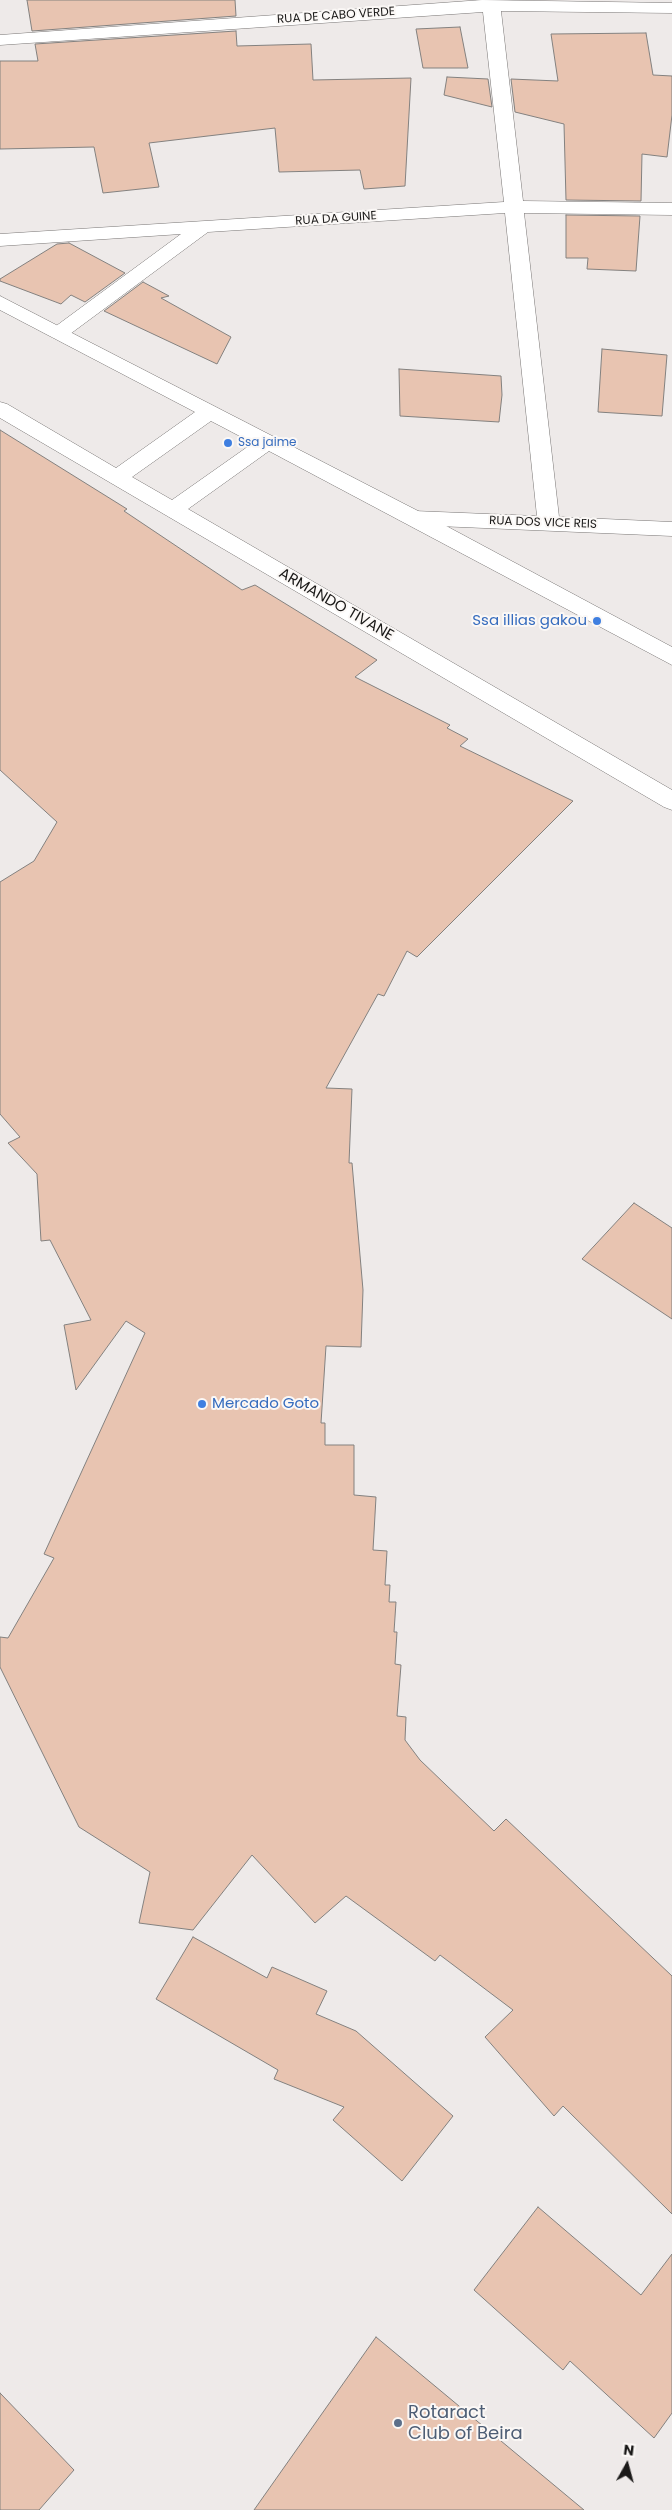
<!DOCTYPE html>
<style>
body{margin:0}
#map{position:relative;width:672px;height:2510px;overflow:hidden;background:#eeeae9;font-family:Poppins,sans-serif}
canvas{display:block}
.north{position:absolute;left:602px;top:2440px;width:50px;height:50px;-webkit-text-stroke:4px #fbf8f6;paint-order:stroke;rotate:7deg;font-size:14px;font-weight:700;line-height:20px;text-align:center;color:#1a1918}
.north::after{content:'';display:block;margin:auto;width:18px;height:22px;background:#1a1918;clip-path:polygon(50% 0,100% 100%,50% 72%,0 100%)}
</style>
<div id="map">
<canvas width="672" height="2510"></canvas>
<div class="north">N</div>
</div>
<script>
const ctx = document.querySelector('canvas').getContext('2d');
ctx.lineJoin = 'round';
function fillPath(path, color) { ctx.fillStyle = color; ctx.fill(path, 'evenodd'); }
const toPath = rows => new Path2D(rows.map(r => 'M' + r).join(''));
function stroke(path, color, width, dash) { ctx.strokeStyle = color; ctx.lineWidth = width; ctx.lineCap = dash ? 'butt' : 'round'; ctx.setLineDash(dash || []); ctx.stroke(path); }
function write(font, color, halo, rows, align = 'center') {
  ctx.font = font + ' Poppins,sans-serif'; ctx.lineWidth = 4; ctx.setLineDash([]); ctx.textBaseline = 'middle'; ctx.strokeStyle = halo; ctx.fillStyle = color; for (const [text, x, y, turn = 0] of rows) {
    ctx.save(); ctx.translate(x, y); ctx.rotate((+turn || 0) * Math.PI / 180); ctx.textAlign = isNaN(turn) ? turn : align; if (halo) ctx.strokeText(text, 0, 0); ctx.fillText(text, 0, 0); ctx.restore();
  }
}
const building = toPath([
 [27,0,235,0,236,16,32,31,27,0],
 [460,27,468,68,423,68,416,29,460,27],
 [236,31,237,46,311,44,313,80,411,78,405,186,364,189,360,170,279,172,275,128,149,143,159,187,103,193,94,147,0,149,0,61,38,61,35,44,236,31],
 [646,33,653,75,672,76,672,115,667,157,642,154,641,201,566,200,564,124,515,112,511,79,558,81,551,34,646,33],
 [447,77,488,79,492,107,444,95,447,77],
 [566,215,640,216,636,271,587,269,588,258,566,258,566,215],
 [69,243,125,273,85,302,71,295,61,304,0,281,0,279,57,244,69,243],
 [143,282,169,296,161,298,231,337,217,364,104,311,143,282],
 [602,349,667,355,662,416,598,412,602,349],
 [399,369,501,376,502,395,499,422,400,416,399,369],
 [0,430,127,509,124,511,242,590,255,585,377,660,355,677,450,725,447,728,468,739,460,746,573,801,417,957,407,951,384,996,378,994,326,1088,352,1089,349,1163,352,1163,363,1290,361,1347,326,1346,321,1423,325,1423,325,1445,354,1445,354,1495,376,1497,373,1550,387,1551,385,1585,390,1585,389,1602,396,1602,394,1632,397,1632,395,1664,401,1665,397,1716,406,1717,405,1740,420,1760,494,1831,506,1819,672,1976,672,2214,563,2106,554,2116,485,2037,513,2010,440,1955,435,1961,346,1896,315,1923,252,1855,193,1930,139,1923,150,1872,79,1827,0,1667,0,1637,8,1638,54,1558,44,1554,145,1333,126,1321,76,1390,64,1325,91,1320,50,1240,41,1241,37,1174,8,1143,20,1137,0,1114,0,882,34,861,57,822,0,770,0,430],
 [634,1203,672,1228,672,1319,582,1259,634,1203],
 [193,1937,267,1978,272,1967,327,1991,316,2014,356,2031,453,2116,402,2181,333,2120,344,2107,274,2079,278,2070,156,1999,193,1937],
 [538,2207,641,2295,672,2254,672,2413,654,2438,570,2361,563,2370,474,2290,538,2207],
 [376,2337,584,2510,254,2510,376,2337],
 [0,2393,74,2470,39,2510,0,2510,0,2393]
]);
fillPath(building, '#e8c4b1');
stroke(building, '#83817f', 1);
const street = toPath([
 [482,0,672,3,672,13,501,11,523,201,672,203,672,215,524,213,559,517,672,522,672,536,414,525,406,523,403,518,406,513,414,511,537,516,505,213,208,232,66,337,59,339,52,337,49,333,52,329,181,234,0,246,0,234,504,202,483,12,0,45,0,35,482,0]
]);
const secondary = toPath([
 [0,296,422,513,672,647,672,665,269,451,188,509,672,790,672,810,664,807,0,418,0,402,7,404,116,468,195,412,0,310,0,296],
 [211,421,253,443,172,500,132,477,211,421]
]);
stroke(street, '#797675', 1);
stroke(secondary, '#797675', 1);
fillPath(street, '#fff');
fillPath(secondary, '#fff');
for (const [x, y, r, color] of [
 [228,443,5,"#3f7fe0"],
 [597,621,5,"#3f7fe0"],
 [202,1404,5,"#3f7fe0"],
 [398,2423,5,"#5c6f8a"]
]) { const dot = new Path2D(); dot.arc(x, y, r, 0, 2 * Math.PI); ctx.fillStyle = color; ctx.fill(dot); stroke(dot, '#fbf8f6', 2); }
write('12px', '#1a1918', '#fbf8f6', [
 ["RUA DE CABO VERDE",336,16,-4],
 ["RUA DA GUINE",336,219,-4],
 ["RUA DOS VICE REIS",543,523,2]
]);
write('12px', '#366cbe', '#fbf8f6', [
 ["Ssa jaime",238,443]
], 'left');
write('15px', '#1a1918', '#fbf8f6', [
 ["ARMANDO TIVANE",336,605,30]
]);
write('15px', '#366cbe', '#fbf8f6', [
 ["Ssa illias gakou",587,621],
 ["Mercado Goto",212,1404,"left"]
], 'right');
write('18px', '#4e5e75', '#fbf8f6', [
 ["Rotaract",408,2413],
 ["Club of Beira",408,2434]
], 'left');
</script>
